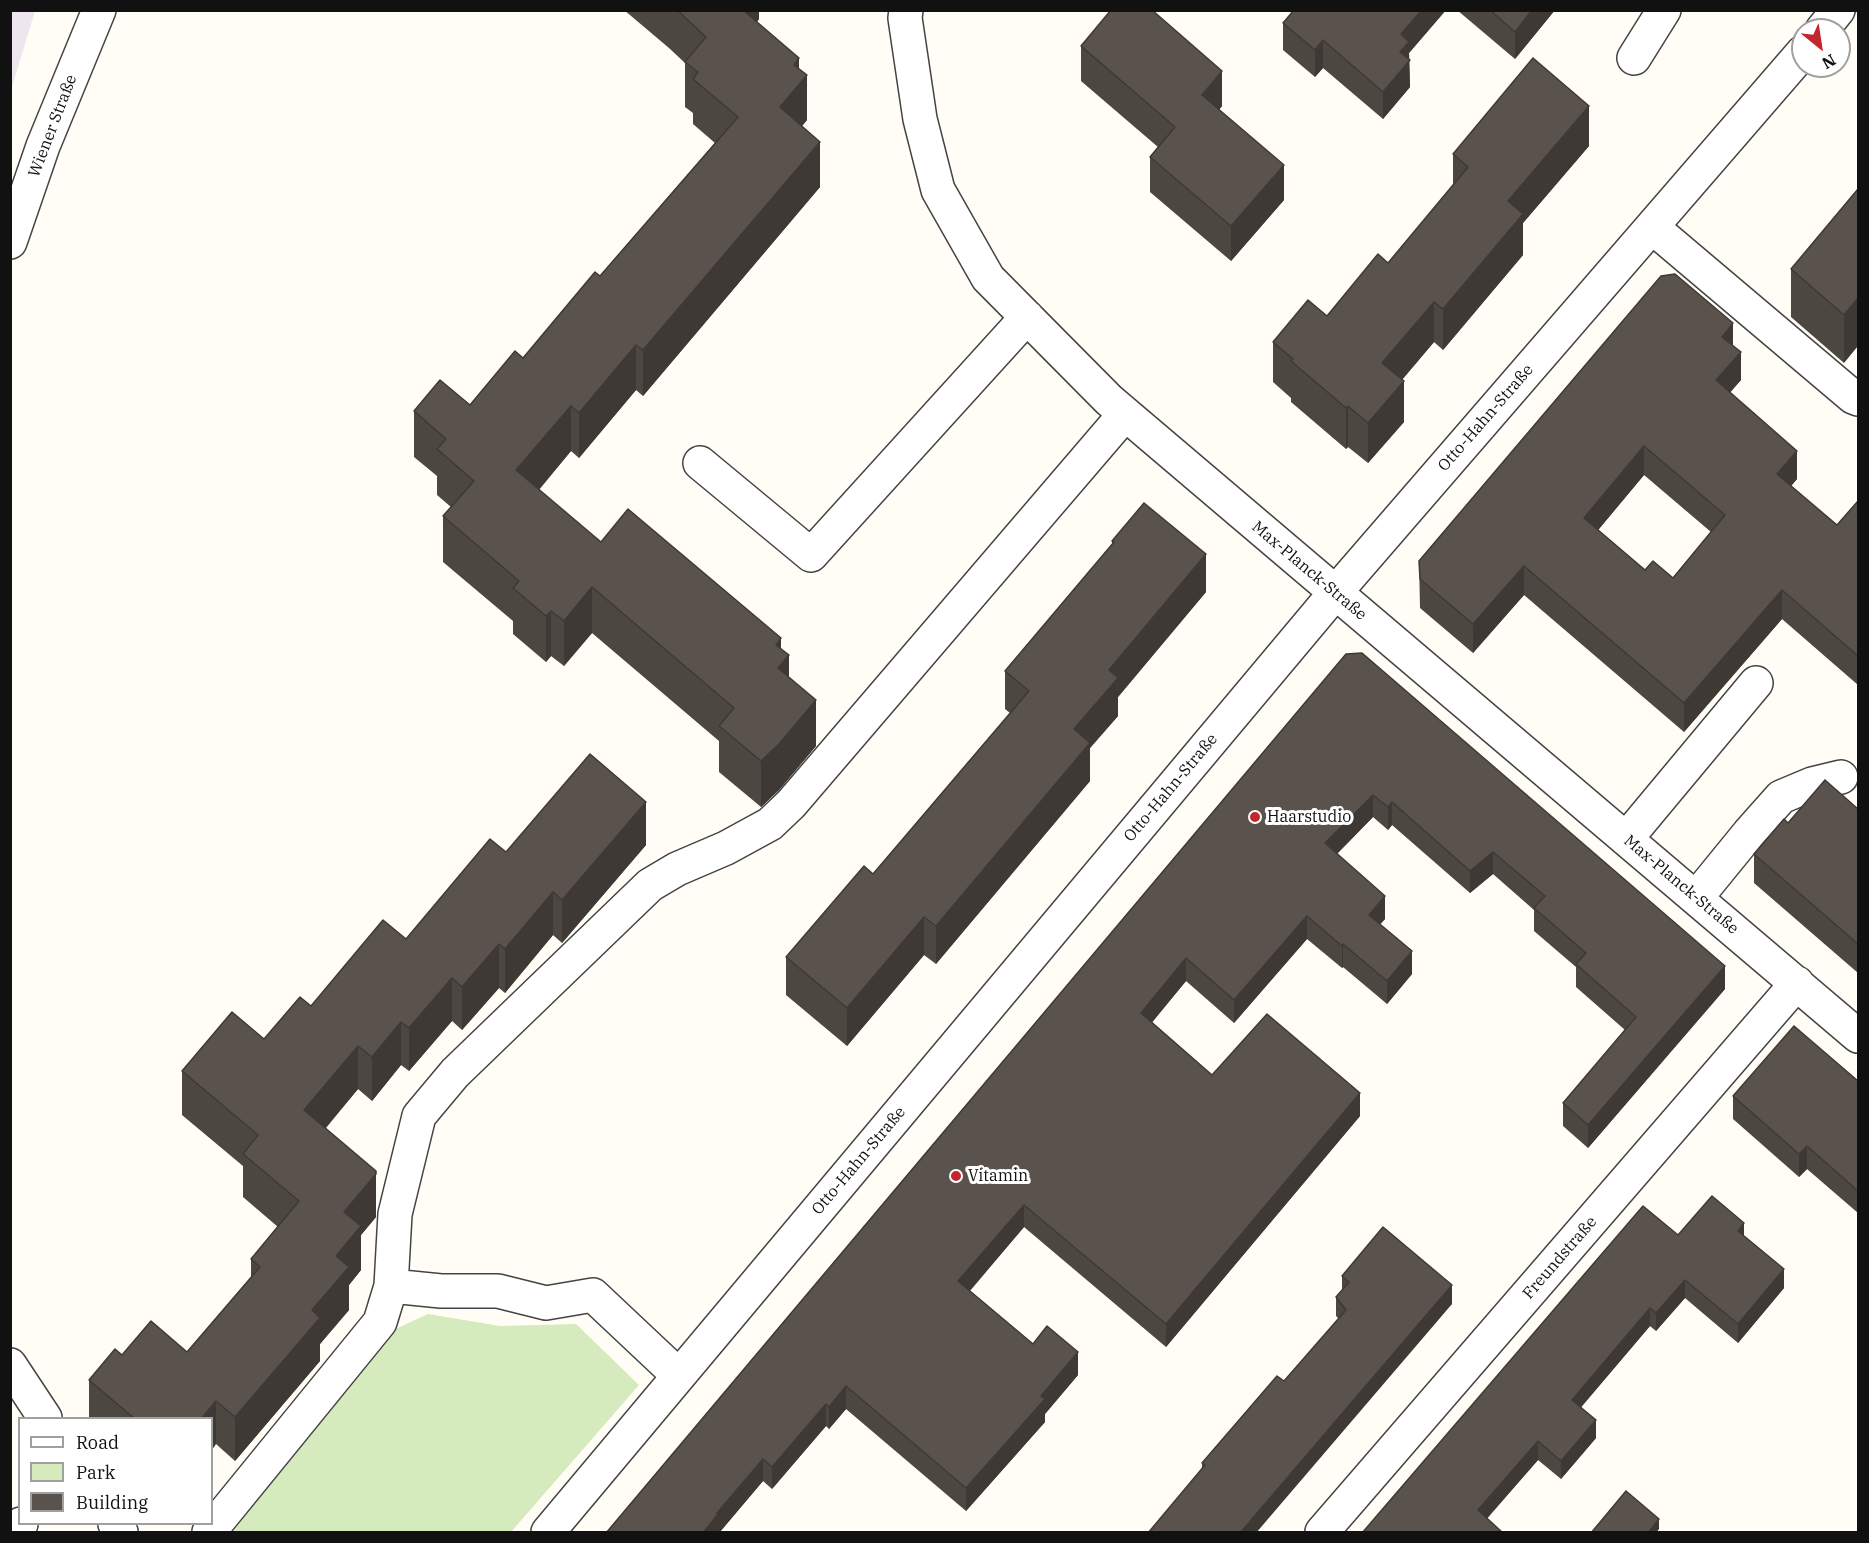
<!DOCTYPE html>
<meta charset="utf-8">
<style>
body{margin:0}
#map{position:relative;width:1869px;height:1543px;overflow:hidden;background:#fffdf5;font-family:"IBM Plex Serif",serif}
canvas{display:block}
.frame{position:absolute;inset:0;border:12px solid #111;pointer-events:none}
.legend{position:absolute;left:18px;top:1417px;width:195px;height:108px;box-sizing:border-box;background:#fff;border:2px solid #a0a0a0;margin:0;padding:8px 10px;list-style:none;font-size:18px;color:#111}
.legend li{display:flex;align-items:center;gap:12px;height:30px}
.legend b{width:30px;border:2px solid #a0a0a0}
.north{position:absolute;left:1791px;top:18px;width:60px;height:60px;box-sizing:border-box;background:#fff;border:2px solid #a0a0a0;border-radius:50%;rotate:150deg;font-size:16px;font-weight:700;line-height:24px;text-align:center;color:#111}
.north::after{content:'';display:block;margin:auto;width:21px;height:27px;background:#c4262e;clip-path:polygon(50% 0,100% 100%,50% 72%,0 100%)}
</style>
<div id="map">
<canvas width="1869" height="1543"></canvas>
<div class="frame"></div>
<ul class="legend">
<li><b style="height:8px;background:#fff"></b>Road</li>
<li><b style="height:16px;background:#d5ebbd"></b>Park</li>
<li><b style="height:16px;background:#5a524d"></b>Building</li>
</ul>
<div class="north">N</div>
</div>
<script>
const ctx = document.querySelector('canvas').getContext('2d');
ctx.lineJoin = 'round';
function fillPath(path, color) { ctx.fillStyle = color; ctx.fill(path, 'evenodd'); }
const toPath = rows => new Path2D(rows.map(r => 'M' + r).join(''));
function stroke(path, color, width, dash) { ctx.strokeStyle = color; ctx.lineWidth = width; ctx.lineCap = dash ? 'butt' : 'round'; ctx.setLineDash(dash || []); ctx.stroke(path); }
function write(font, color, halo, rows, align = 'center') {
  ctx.font = font + ' "IBM Plex Serif",serif'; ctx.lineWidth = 6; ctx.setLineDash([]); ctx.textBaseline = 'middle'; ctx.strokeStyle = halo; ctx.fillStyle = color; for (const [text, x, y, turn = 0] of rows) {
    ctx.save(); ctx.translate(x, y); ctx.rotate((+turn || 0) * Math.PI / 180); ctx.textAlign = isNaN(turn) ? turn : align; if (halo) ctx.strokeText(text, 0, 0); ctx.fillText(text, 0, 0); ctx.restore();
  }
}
fillPath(toPath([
 [11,10,35,11,11,90,10,11]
]), '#eee6ef');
fillPath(toPath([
 [428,1314,500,1326,576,1324,639,1385,511,1532,233,1532,389,1332]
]), '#d5ebbd');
const minor = toPath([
 [906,10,905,18,920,119,938,190,988,278,1109,400,1858,1036],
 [1822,30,1838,10],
 [1634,58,1664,10],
 [1652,227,1853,397,1858,399],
 [10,242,43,146,99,10],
 [700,463,811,555,1027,317],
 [1626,839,1756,683],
 [1696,898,1749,833,1781,797,1812,784,1841,777],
 [10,1365,45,1418],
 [678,1375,593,1295,546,1303,498,1291,441,1291,391,1286,395,1214,419,1116,455,1073,650,885,677,869,726,848,770,824,791,804,1125,414],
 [115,1524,121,1532],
 [18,1532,21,1524],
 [209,1532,380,1322,391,1286],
 [548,1532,1335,593,1803,52],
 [1322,1532,1797,983]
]);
stroke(minor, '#444', 36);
stroke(minor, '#fff', 33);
fillPath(toPath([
 [624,10,759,10,759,19,757,22,799,69,807,120,802,126,820,187,643,396,636,390,579,458,571,451,539,490,601,542,781,649,789,677,816,746,779,790,761,807,719,772,719,741,592,633,564,666,551,656,546,662,513,634,513,621,443,562,443,516,451,507,437,495,437,476,414,457,414,411,470,405,523,358,600,276,715,143,693,124,693,113,685,107,685,63,669,48],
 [1446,10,1409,53,1410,87,1383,119,1323,68,1315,77,1283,50,1283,23],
 [1457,10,1555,10,1515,59],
 [1081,46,1222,106,1219,110,1284,200,1231,261,1150,192,1150,157,1158,147,1081,81],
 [1589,146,1523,223,1523,255,1443,350,1434,342,1402,380,1404,422,1368,463,1348,447,1346,449,1291,402,1291,398,1273,382,1273,342,1327,316,1388,263,1453,186,1453,154],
 [1858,189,1844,363,1791,317,1791,269],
 [1733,346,1741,380,1730,392,1797,479,1791,486,1837,525,1858,501,1858,685,1782,619,1684,732,1524,595,1473,653,1420,608,1419,561],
 [1644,475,1711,532,1673,578,1645,570,1598,530],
 [1112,541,1206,592,1118,697,1118,716,1090,748,1090,781,936,964,924,955,847,1046,786,995,786,957,873,874,1010,713,1005,709,1005,671,1112,545],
 [1346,654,1725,989,1588,1148,1563,1126,1563,1103,1625,1030,1576,987,1576,967,1534,931,1534,910,1493,874,1470,893,1392,825,1388,830,1373,817,1337,854,1385,919,1380,924,1412,974,1387,1004,1343,967,1342,968,1307,939,1234,1023,1186,981,1152,1022,1212,1075,1360,1116,1166,1347,1024,1227,970,1291,1033,1344,1078,1375,1045,1414,1045,1422,966,1511,846,1409,829,1429,826,1426,772,1489,763,1481,719,1533,606,1533],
 [1858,809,1858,973,1754,883,1754,854,1788,823],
 [646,845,562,943,553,935,505,993,499,988,462,1030,452,1021,409,1071,401,1065,372,1101,358,1089,326,1128,376,1217,361,1235,361,1270,349,1285,349,1310,320,1344,320,1361,235,1461,216,1444,212,1419,89,1419,89,1380,122,1355,187,1352,251,1277,251,1259,278,1227,243,1197,243,1166,182,1115,182,1071,264,1039,406,939,506,852],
 [1858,1081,1858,1213,1807,1169,1799,1177,1733,1119,1733,1096],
 [1678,1235,1744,1236,1784,1288,1738,1343,1685,1298,1656,1331,1650,1326,1581,1407,1596,1438,1561,1479,1538,1460,1487,1518,1362,1533],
 [1342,1276,1452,1304,1202,1469,1202,1463,1284,1381,1339,1319,1336,1316,1336,1297,1342,1290]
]), '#4d4742');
fillPath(toPath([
 [734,10,759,10,759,19,734,49],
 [1422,10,1446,10,1409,53,1410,87,1383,119,1383,92,1401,34],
 [1532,10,1555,10,1515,59,1515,32],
 [1323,40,1323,68,1315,77,1315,50],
 [799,58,799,84,807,75,807,120,780,153,780,107,794,65],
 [1222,71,1222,106,1202,130,1202,95],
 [1589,106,1589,146,1523,223,1523,255,1443,350,1443,309,1508,201],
 [820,142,820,187,643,396,643,350],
 [1284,165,1284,200,1231,261,1231,226],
 [1858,298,1858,346,1844,363,1844,315],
 [1434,302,1434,342,1382,403,1382,363],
 [1733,323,1733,352,1722,337],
 [636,345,636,390,579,458,579,413],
 [1741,352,1741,380,1716,409,1716,380],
 [1404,381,1404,422,1368,463,1368,423],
 [571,406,571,451,516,516,516,470],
 [1348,406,1348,447,1346,449,1346,408],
 [1644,446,1644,475,1584,547,1584,518],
 [1797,451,1797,479,1777,503,1777,474],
 [1206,554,1206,592,1118,697,1118,716,1090,748,1090,781,936,964,936,926,1109,670],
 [1524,566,1524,595,1473,653,1473,624],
 [592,587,592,633,564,666,564,621],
 [1782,590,1782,619,1684,732,1684,703],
 [551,611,551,656,546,662,546,616],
 [781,638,781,664,789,655,789,701,778,714,776,645],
 [816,700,816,746,779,790,761,807,761,761],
 [1373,795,1373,817,1325,866,1325,843],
 [646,802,646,845,562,943,562,900],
 [1392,802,1392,825,1388,830,1388,807],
 [1493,852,1493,874,1470,893,1470,871],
 [553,892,553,935,505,993,505,949],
 [1385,896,1385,919,1369,937,1369,915],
 [1307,916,1307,939,1234,1023,1234,1000],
 [924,917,924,955,847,1046,847,1008],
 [499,944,499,988,462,1030,462,987],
 [1343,944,1343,967,1342,968,1342,946],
 [1412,951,1412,974,1387,1004,1387,981],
 [1186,958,1186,981,1141,1036,1141,1013],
 [1725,966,1725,989,1588,1148,1588,1125],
 [452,978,452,1021,409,1071,409,1028],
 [401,1022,401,1065,372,1101,372,1057],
 [358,1046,358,1089,304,1153,304,1110],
 [1360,1093,1360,1116,1166,1347,1166,1324],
 [1807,1146,1807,1169,1799,1177,1799,1154],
 [376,1171,376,1217,361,1235,361,1270,349,1285,349,1310,320,1344,320,1361,235,1461,235,1417,336,1256,344,1212],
 [1024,1205,1024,1227,958,1304,958,1281],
 [1744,1223,1744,1242,1738,1231],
 [1784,1269,1784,1288,1738,1343,1738,1324],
 [1685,1280,1685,1298,1656,1331,1656,1313],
 [1452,1285,1452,1304,1256,1533,1240,1533],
 [1650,1308,1650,1326,1572,1418,1572,1400],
 [1078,1352,1078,1375,1045,1414,1045,1422,966,1511,966,1488],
 [846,1386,846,1409,829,1429,829,1407],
 [216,1401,216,1444,212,1450,212,1419,201,1419],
 [826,1404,826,1426,772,1489,772,1467],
 [1596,1420,1596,1438,1561,1479,1561,1461],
 [1538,1441,1538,1460,1478,1529,1478,1510],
 [763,1459,763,1481,719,1533,703,1533,717,1513],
 [1659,1519,1659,1529,1656,1533,1648,1533]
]), '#3f3936');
const building = toPath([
 [677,10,743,10,799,58,794,65,807,75,780,107,820,142,643,350,636,345,579,413,571,406,516,470,601,542,628,509,781,638,776,645,789,655,778,668,816,700,779,744,761,761,719,726,734,708,592,587,564,621,551,611,546,616,513,588,519,581,443,516,474,481,437,449,446,439,414,411,440,380,470,405,515,351,523,358,595,272,600,276,738,117,693,79,698,72,685,62,706,37,677,10],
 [1111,10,1152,10,1222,71,1202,95,1284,165,1231,226,1150,157,1175,127,1081,46,1111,10],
 [1294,10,1422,10,1401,34,1409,42,1400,52,1410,60,1383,92,1323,40,1315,50,1283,23,1294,10],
 [1490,10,1532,10,1515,32,1490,10],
 [1533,58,1589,106,1508,201,1523,214,1443,309,1434,302,1382,363,1404,381,1368,423,1348,406,1346,408,1291,361,1293,359,1273,342,1308,300,1327,316,1378,254,1388,263,1468,167,1453,154,1533,58],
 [1858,189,1858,298,1844,315,1791,269,1858,189],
 [1675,274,1733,323,1722,337,1741,352,1716,380,1797,451,1777,474,1837,525,1858,501,1858,656,1782,590,1684,703,1524,566,1473,624,1420,579,1419,561,1661,276,1675,274],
 [1644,446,1725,515,1673,578,1653,561,1645,570,1584,518,1644,446],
 [1144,503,1206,554,1109,670,1118,678,1074,729,1090,743,936,926,924,917,847,1008,786,957,864,866,873,874,1029,691,1005,671,1114,542,1112,541,1144,503],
 [1362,653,1725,966,1588,1125,1563,1103,1636,1017,1576,964,1586,953,1534,908,1545,896,1493,852,1470,871,1392,802,1388,807,1373,795,1325,843,1385,896,1369,915,1412,951,1387,981,1343,944,1342,946,1307,916,1234,1000,1186,958,1141,1013,1212,1075,1267,1014,1360,1093,1166,1324,1024,1205,958,1281,1033,1344,1047,1326,1078,1352,1041,1396,1045,1399,966,1488,846,1386,829,1407,826,1404,772,1467,763,1459,717,1513,718,1514,703,1533,606,1533,1346,654,1362,653],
 [590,754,646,802,562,900,553,892,505,949,499,944,462,987,452,978,409,1028,401,1022,372,1057,358,1046,304,1110,376,1171,376,1174,344,1212,361,1226,336,1256,349,1267,312,1310,320,1318,235,1417,216,1401,201,1419,135,1419,89,1380,115,1349,122,1355,151,1321,187,1352,260,1267,251,1259,299,1201,243,1154,258,1135,182,1071,232,1012,264,1039,300,997,311,1006,383,920,406,939,490,839,506,852,590,754],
 [1825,780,1858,809,1858,944,1754,854,1784,819,1788,823,1825,780],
 [1794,1026,1858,1081,1858,1191,1807,1146,1799,1154,1733,1096,1794,1026],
 [1712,1196,1744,1223,1738,1231,1784,1269,1738,1324,1685,1280,1656,1313,1650,1308,1572,1400,1596,1420,1561,1461,1538,1441,1478,1510,1503,1533,1362,1533,1643,1206,1678,1235,1712,1196],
 [1383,1227,1452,1285,1240,1533,1148,1533,1205,1465,1202,1463,1277,1376,1284,1381,1346,1310,1336,1297,1349,1282,1342,1276,1383,1227],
 [1626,1491,1659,1519,1648,1533,1591,1533,1626,1491]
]);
fillPath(building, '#5a524d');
stroke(building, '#3f3936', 1.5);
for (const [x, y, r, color] of [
 [1255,817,6,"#c4262e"],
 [956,1176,6,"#c4262e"]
]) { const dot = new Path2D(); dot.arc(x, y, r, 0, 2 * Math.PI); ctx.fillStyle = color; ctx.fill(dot); stroke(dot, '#fff', 2); }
write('16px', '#111', '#fff', [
 ["Wiener Straße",53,126,-69],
 ["Otto-Hahn-Straße",1486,418,-49],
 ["Max-Planck-Straße",1309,571,40],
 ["Otto-Hahn-Straße",1171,788,-50],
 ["Max-Planck-Straße",1681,885,40],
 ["Otto-Hahn-Straße",859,1161,-50],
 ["Freundstraße",1560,1258,-49]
]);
write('16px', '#111', '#fff', [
 ["Haarstudio",1267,817],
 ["Vitamin",968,1176]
], 'left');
</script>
